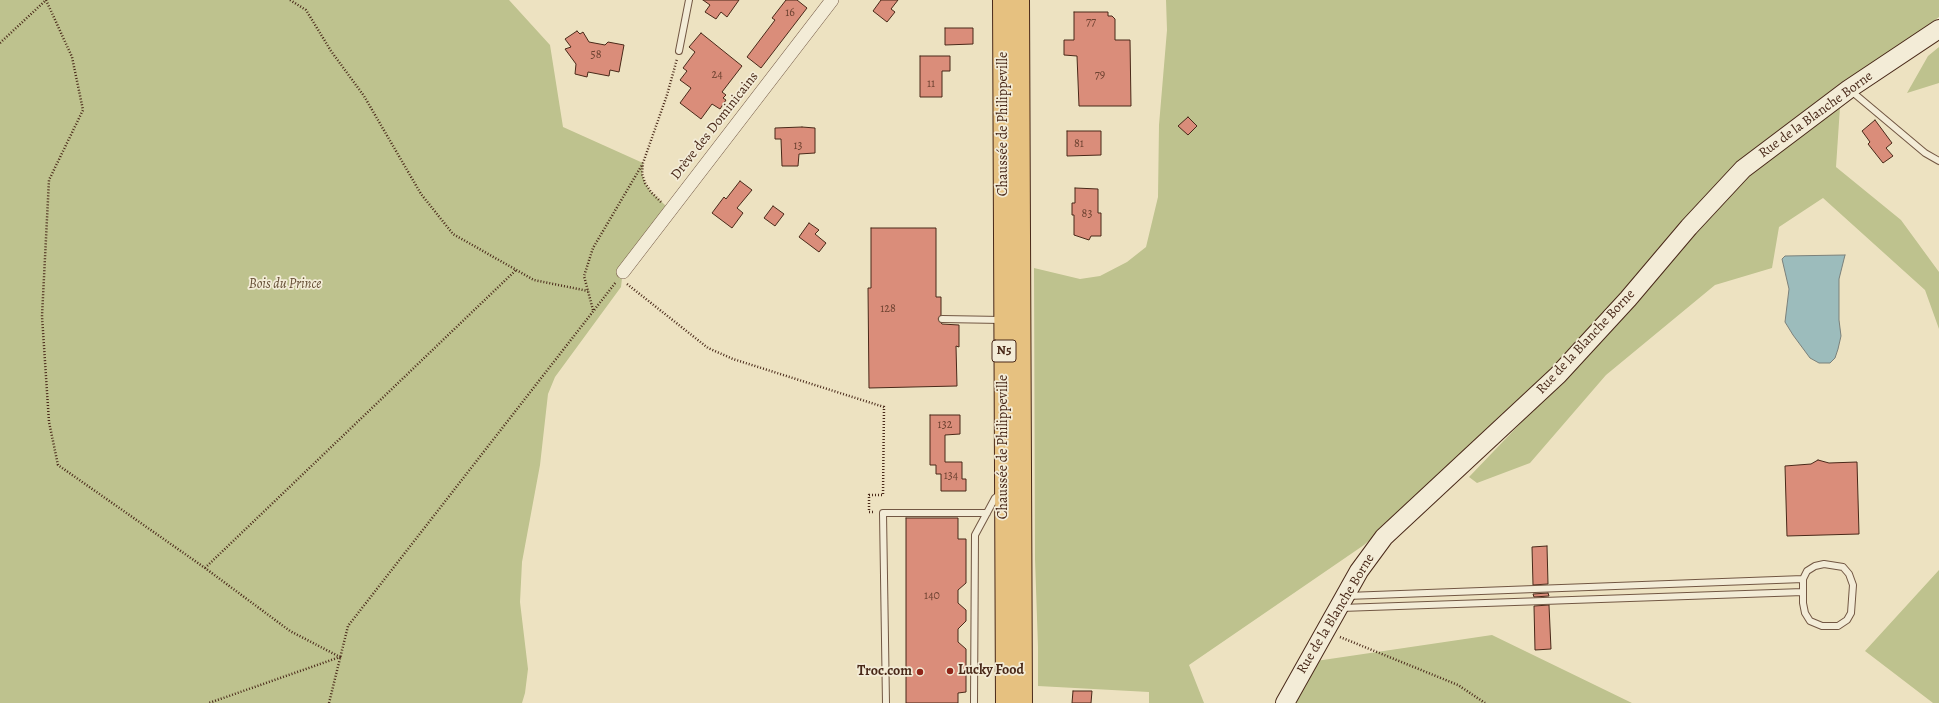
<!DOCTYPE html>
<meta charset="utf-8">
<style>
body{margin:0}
canvas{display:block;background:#ede2c1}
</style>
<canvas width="1939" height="703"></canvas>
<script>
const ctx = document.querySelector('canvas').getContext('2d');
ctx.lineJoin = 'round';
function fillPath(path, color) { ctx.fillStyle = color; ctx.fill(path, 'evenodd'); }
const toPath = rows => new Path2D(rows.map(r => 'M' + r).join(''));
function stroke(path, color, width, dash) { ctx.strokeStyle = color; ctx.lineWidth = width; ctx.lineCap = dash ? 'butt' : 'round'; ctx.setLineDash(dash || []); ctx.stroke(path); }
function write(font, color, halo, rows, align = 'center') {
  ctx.font = font + ' Alegreya,serif'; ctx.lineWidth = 3.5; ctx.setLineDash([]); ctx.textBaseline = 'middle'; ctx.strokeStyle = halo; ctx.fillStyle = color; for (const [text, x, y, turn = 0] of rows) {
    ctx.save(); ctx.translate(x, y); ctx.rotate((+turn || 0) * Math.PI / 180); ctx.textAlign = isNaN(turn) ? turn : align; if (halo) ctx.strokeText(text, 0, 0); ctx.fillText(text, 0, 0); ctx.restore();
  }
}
fillPath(toPath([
 [0,0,509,0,550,45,563,127,643,163,642,174,645,183,651,192,665,205,668,214,624,261,621,287,555,377,548,394,540,465,522,562,520,602,528,669,525,693,522,703,0,703],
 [1166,0,1939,0,1939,17,1733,172,1500,425,1364,545,1189,665,1204,703,1149,703,1149,692,1038,686,1038,647,1035,559,1034,268,1080,279,1100,276,1127,262,1146,247,1158,197,1159,125,1167,30],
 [1939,47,1939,83,1907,93,1928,56],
 [1840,107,1836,167,1901,220,1939,272,1939,329,1925,290,1823,198,1779,227,1772,268,1715,285,1606,375,1530,463,1477,483,1469,477,1586,355,1747,172],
 [1939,570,1939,703,1933,703,1865,651],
 [1492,635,1632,703,1295,703,1316,661]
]), '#bec28e');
const water = toPath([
 [1845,255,1839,279,1839,320,1841,336,1838,349,1835,358,1830,363,1819,363,1810,358,1793,335,1785,322,1789,289,1782,259,1785,256,1845,255]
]);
fillPath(water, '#9cbcbc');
stroke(water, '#7b817b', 1);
const building = toPath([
 [703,0,739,0,727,17,721,12,716,19,705,12,710,5,703,0],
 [786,0,797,0,807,8,761,68,747,57,775,20,772,18,786,0],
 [881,0,898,0,891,9,895,12,887,22,873,11,881,0],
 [1074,12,1108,12,1108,16,1112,16,1115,19,1115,40,1130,40,1131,106,1079,106,1077,56,1064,55,1064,40,1074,40,1074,12],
 [945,28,973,28,973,44,945,45,945,28],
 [577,31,580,34,583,32,589,42,605,45,608,42,624,45,619,72,610,70,609,76,588,72,587,77,575,74,576,64,565,49,571,47,565,39,577,31],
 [701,33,742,66,722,92,726,95,723,98,726,100,720,109,712,104,701,119,680,103,691,88,680,80,687,71,683,68,695,52,689,47,701,33],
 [920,56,950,56,950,71,942,71,942,97,920,97,920,56],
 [1188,117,1197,126,1188,135,1178,126,1188,117],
 [1875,120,1892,143,1886,148,1893,156,1883,163,1868,144,1870,142,1862,131,1875,120],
 [802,127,815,128,815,153,799,154,798,166,782,166,781,139,775,139,775,128,802,127],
 [1067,131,1101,131,1101,155,1067,156,1067,131],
 [740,181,752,190,737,208,743,213,732,228,712,213,724,197,726,199,740,181],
 [1075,188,1098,189,1098,213,1101,213,1101,236,1091,236,1089,240,1074,235,1074,215,1072,215,1072,203,1075,203,1075,188],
 [773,206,784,214,775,226,764,218,773,206],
 [809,223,819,230,815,234,826,243,819,252,799,237,809,223],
 [871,228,936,228,936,297,941,297,941,315,938,319,942,324,959,325,959,347,956,346,957,386,869,388,868,288,871,288,871,228],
 [930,415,960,415,960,434,945,435,945,462,962,462,962,479,966,479,966,491,941,491,941,474,936,474,936,465,930,465,930,415],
 [1818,460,1829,463,1857,462,1859,534,1787,536,1785,466,1811,464,1818,460],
 [906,518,958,518,958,539,966,539,966,583,958,590,958,603,966,610,966,621,958,629,958,642,966,649,966,692,958,693,958,703,906,703,906,518],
 [1547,546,1548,584,1533,585,1532,547,1547,546],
 [1548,593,1549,596,1534,597,1533,594,1548,593],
 [1549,605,1551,649,1535,650,1534,606,1549,605],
 [1073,691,1092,691,1091,703,1072,703,1073,691]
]);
fillPath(building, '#da8d7a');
stroke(building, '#492919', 1);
const lane = toPath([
 [679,51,689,0],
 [1850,90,1925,153,1939,161],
 [942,319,1002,320],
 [1824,564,1843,567,1849,574,1853,585,1851,613,1847,620,1838,626,1822,626,1810,621,1805,613,1803,603,1803,579,1807,571,1815,566,1824,564],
 [1347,596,1803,579],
 [1341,608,1803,592],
 [886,703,883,513,987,513],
 [974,703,975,535,995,498,1001,493]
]);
const street = toPath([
 [623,272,832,0]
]);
const secondary = toPath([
 [1285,703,1359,571,1384,537,1558,375,1628,299,1689,227,1743,169,1849,89,1939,29]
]);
const primary = toPath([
 [1003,0,1006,703],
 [1019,0,1022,703]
]);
stroke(lane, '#725743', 8);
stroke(street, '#725743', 14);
stroke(secondary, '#492919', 20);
stroke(primary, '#492919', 22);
stroke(toPath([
 [46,0,72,57,83,110,49,180,42,316,49,422,58,465,205,568,290,631,340,657,209,703],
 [290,0,306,10,331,51,364,96,421,194,453,234,534,280,588,291],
 [0,43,46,0],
 [661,202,651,192,645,183,642,174,643,163,667,95,677,59],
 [627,284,708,348,733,359,884,407,883,495,869,495,869,512,874,512],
 [593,310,584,276,593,248,642,165],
 [205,568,516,270],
 [1340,637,1458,685,1485,703],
 [329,703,348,626,616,282]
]), '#492919', 2.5, [1, 2]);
stroke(lane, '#f3ecd7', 6);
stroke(street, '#f3ecd7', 13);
stroke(secondary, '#f3ecd7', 18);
stroke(primary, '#e6c180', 20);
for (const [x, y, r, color] of [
 [950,671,4,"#8f2418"],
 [920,672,4,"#8f2418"]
]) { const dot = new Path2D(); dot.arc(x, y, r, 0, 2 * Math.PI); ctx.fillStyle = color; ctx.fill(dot); stroke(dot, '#f3ecd7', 1.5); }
write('12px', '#6d4231', null, [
 ["16",790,13],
 ["77",1091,22],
 ["58",596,55],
 ["24",717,75],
 ["79",1100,75],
 ["11",931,84],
 ["81",1079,144],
 ["13",798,146],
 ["83",1087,214],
 ["128",888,309],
 ["132",945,425],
 ["134",951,476],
 ["140",932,596]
]);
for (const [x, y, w] of [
 [1004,351,24]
]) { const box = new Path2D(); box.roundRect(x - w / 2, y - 11, w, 22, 3); ctx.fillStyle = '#f3ecd7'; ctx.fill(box); stroke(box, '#492919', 1); }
write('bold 13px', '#492919', null, [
 ["N5",1004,351]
]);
write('14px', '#492919', '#f3ecd7', [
 ["Rue de la Blanche Borne",1816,115,-36],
 ["Chaussée de Philippeville",1004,124,-90],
 ["Drève des Dominicains",715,126,-52],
 ["Rue de la Blanche Borne",1586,342,-47],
 ["Chaussée de Philippeville",1004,447,-90],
 ["Rue de la Blanche Borne",1336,614,-59]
]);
write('italic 14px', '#664f36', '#f3ecd7', [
 ["Bois du Prince",285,285]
]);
write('bold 14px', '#492919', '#f3ecd7', [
 ["Lucky Food",958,671],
 ["Troc.com",912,672,"right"]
], 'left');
</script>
